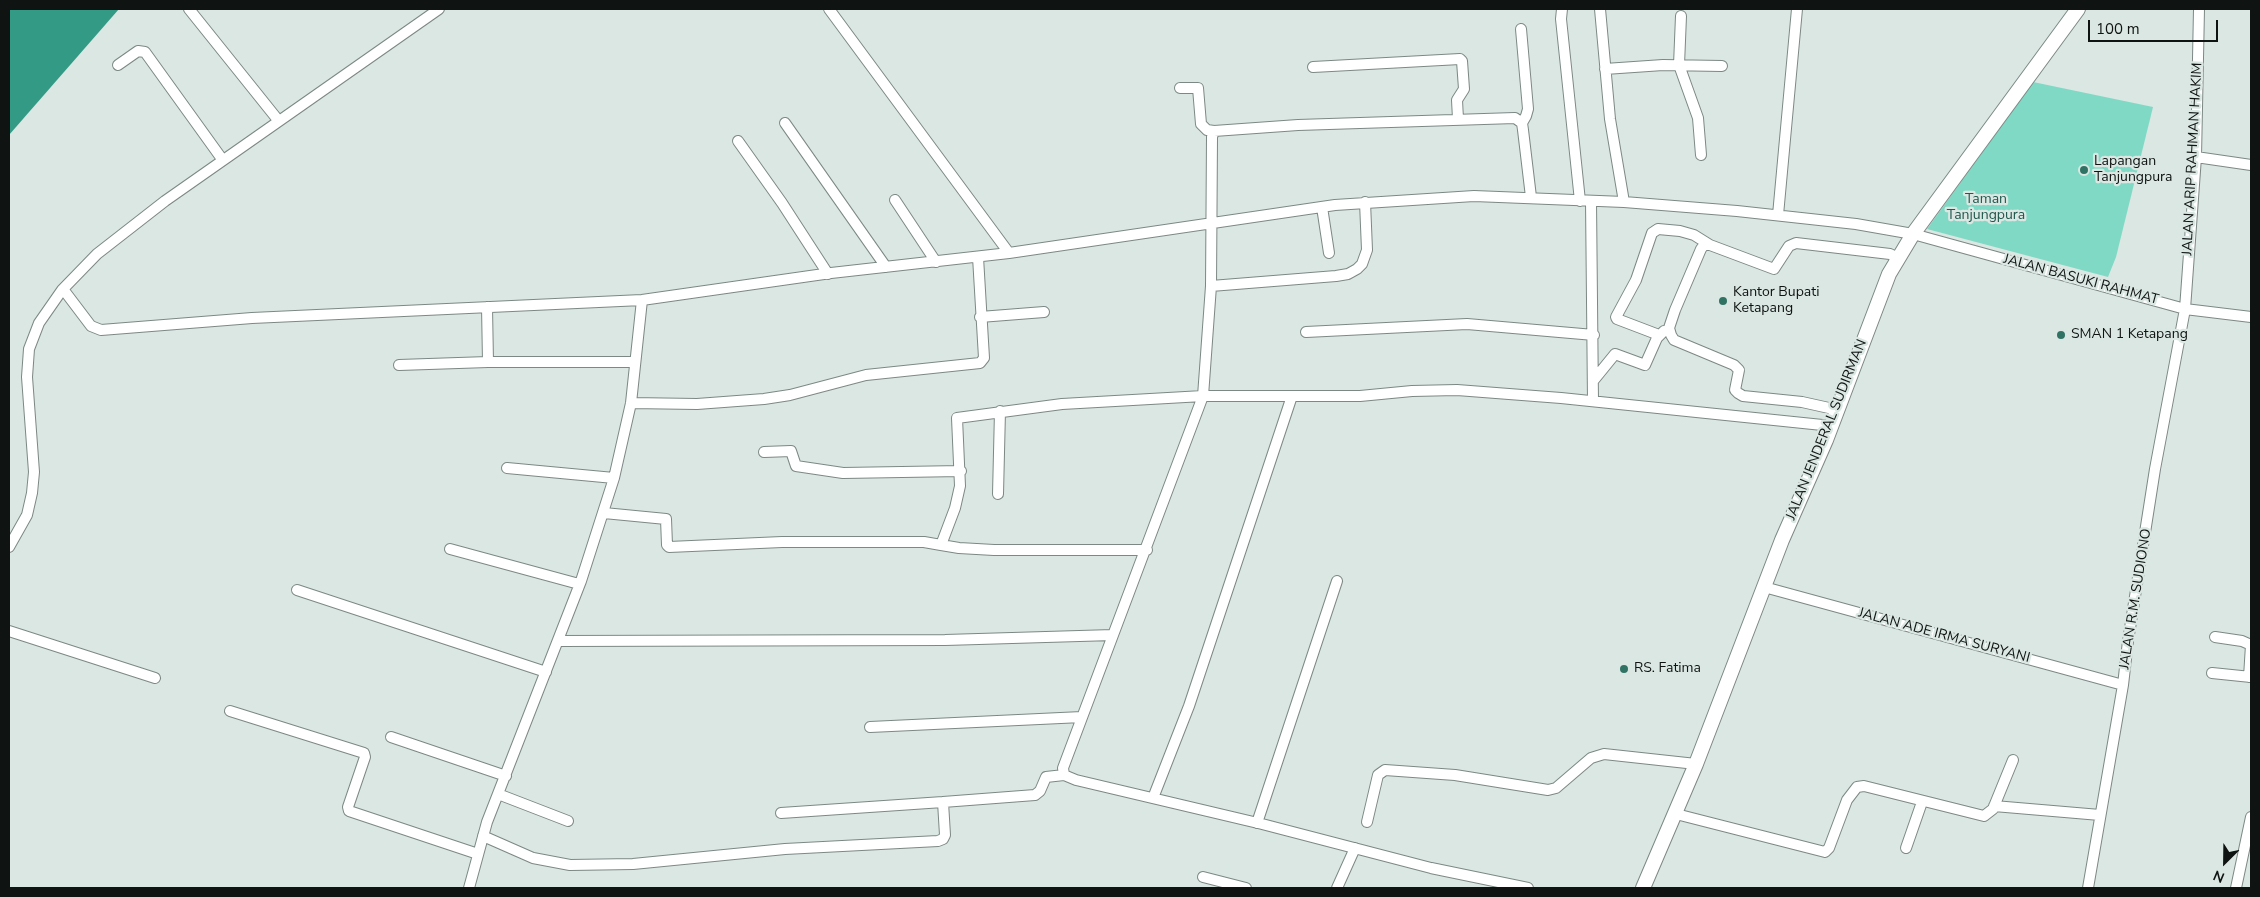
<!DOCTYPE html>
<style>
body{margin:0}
#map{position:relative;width:2260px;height:897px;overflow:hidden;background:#dae7e3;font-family:"Nunito Sans",sans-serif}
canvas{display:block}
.frame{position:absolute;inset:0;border:10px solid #0f1312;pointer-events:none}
.north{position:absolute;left:2200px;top:837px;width:50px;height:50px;-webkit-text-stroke:4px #dae7e3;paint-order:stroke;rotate:203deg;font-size:14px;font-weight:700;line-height:20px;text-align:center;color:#0f1312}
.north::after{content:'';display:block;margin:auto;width:18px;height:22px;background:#0f1312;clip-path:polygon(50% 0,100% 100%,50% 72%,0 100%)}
.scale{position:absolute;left:2088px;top:20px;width:130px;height:22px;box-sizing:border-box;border:2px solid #0f1312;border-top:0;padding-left:6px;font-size:15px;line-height:18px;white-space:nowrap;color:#0f1312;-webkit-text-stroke:4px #dae7e3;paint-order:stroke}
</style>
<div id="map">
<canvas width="2260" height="897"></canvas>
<div class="frame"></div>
<div class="north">N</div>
<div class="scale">100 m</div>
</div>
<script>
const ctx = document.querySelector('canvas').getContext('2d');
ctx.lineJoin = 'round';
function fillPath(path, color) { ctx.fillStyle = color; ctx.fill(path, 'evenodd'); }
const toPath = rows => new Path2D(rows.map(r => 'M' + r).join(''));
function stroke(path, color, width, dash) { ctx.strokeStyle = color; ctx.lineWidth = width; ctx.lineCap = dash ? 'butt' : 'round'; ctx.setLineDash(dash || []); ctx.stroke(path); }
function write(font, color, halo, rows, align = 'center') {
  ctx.font = font + ' "Nunito Sans",sans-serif'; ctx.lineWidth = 4.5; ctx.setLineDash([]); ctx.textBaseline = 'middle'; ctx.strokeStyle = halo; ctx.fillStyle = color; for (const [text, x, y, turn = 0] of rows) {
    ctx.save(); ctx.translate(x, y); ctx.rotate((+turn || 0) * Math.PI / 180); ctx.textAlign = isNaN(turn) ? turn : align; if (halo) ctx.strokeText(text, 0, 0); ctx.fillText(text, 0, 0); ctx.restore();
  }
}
fillPath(toPath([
 [2033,82,2153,107,2116,257,2108,277,1927,229]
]), '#80d9c4');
fillPath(toPath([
 [9,9,119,9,9,135]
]), '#339a85');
const minor = toPath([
 [189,9,278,120],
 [829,9,1009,253],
 [1562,9,1561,19,1580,201],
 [1600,9,1610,119,1624,202],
 [1681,16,1679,65,1698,118,1701,155],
 [1521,29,1528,109,1526,116,1522,123],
 [118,65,138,51,145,52,222,159],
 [1313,67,1460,59,1462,61,1464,89,1457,100,1458,119],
 [1605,69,1663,65,1722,66],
 [1180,88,1198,88,1201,124,1207,130,1214,131],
 [785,123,886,267],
 [738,141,782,203,828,274],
 [2196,157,2251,165],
 [895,200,936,262],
 [1591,201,1593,401],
 [1322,207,1329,253],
 [1778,215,1797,9],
 [1211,286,1336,276,1348,274,1357,269,1362,264,1367,250,1365,202],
 [63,289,91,326,101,330,252,318,642,300,831,273,1009,253,1335,205,1474,196,1624,202,1737,211,1856,224,1913,234,2185,309,2251,317],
 [487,307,488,362],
 [980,317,1044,312],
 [1306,332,1467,324,1594,335],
 [1659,335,1617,319,1616,317,1636,280,1652,233,1658,229,1680,231,1694,235,1710,245],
 [399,365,488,362,635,362],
 [1593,381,1615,354,1645,365,1657,338,1664,331],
 [631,403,697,404,764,399,790,395,866,375,980,363,984,358,978,257],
 [1838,410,1802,402,1743,396,1738,393,1735,390,1739,370,1734,365,1674,340,1671,335,1669,328,1675,310,1701,249,1704,245,1710,245,1774,269,1789,246,1796,243,1890,254,1898,258],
 [764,452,791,451,796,466,843,473,961,471],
 [507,468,614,478],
 [998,494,1000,411],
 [604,513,666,519,667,545,669,547,782,542,924,542,941,545],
 [9,547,27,515,32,493,34,472,27,377,29,349,39,323,62,290,97,254,165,201,439,9],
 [450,549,579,584],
 [1147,550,994,550,959,548,941,545,955,508,960,486,957,418,1062,404,1115,401,1203,396,1360,396,1412,391,1457,390,1561,398,1832,426],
 [1764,587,2123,685],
 [297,590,546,672],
 [9,631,155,678],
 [2215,637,2242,641,2251,645,2249,677],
 [558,641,945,640,1113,635],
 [2212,673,2251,677],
 [230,711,364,753,365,757,348,807,349,811,478,854],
 [870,727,1082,717],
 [391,737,506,776],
 [498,794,568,821],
 [1153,798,1189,706,1292,396],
 [1994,806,2100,815],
 [781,813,943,802],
 [1676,814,1825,852,1829,848,1847,800,1857,787,1864,786,1984,816,1993,809,2013,760],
 [1367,822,1378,775,1385,770,1455,775,1548,790,1556,788,1591,758,1604,754,1696,764],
 [1257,823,1337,581],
 [483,836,533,858,570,865,633,864,785,849,938,841,943,839,945,835,943,802,1035,795,1040,791,1046,777,1064,775],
 [1906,848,1922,802],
 [1203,877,1246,888],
 [469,888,487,822,581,581,614,478,631,403,642,300],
 [1337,888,1355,848],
 [1528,888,1431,868,1262,824,1076,780,1064,775,1063,768,1203,396,1211,286,1212,137,1214,131,1298,125,1515,118,1522,123,1523,130,1531,197],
 [2088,888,2123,685,2128,641,2155,469,2185,309,2196,157,2199,9],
 [2236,888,2251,817]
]);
const major = toPath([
 [1643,888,1696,764,1782,540,1826,440,1889,274,1913,234,2078,9]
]);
stroke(minor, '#7d8885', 12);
stroke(major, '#7d8885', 16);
stroke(minor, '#fff', 10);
stroke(major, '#fff', 14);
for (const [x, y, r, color] of [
 [2084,170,5,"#307364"],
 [1723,301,5,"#307364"],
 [2061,335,5,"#307364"],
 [1624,669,5,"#307364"]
]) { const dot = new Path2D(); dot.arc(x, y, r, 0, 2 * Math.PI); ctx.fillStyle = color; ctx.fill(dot); stroke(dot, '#dae7e3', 2); }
write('14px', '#0f1312', '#dae7e3', [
 ["JALAN ARIP RAHMAN HAKIM",2193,159,-87],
 ["JALAN BASUKI RAHMAT",2081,280,15],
 ["JALAN JENDERAL SUDIRMAN",1827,430,-68],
 ["JALAN R.M. SUDIONO",2136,599,-81],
 ["JALAN ADE IRMA SURYANI",1944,636,15]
]);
write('14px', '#0f1312', '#dae7e3', [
 ["Lapangan",2094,162],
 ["Tanjungpura",2094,178],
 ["Kantor Bupati",1733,293],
 ["Ketapang",1733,309],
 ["SMAN 1 Ketapang",2071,335],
 ["RS. Fatima",1634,669]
], 'left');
write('14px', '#22594d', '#dae7e3', [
 ["Taman",1986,200],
 ["Tanjungpura",1986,216]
]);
</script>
